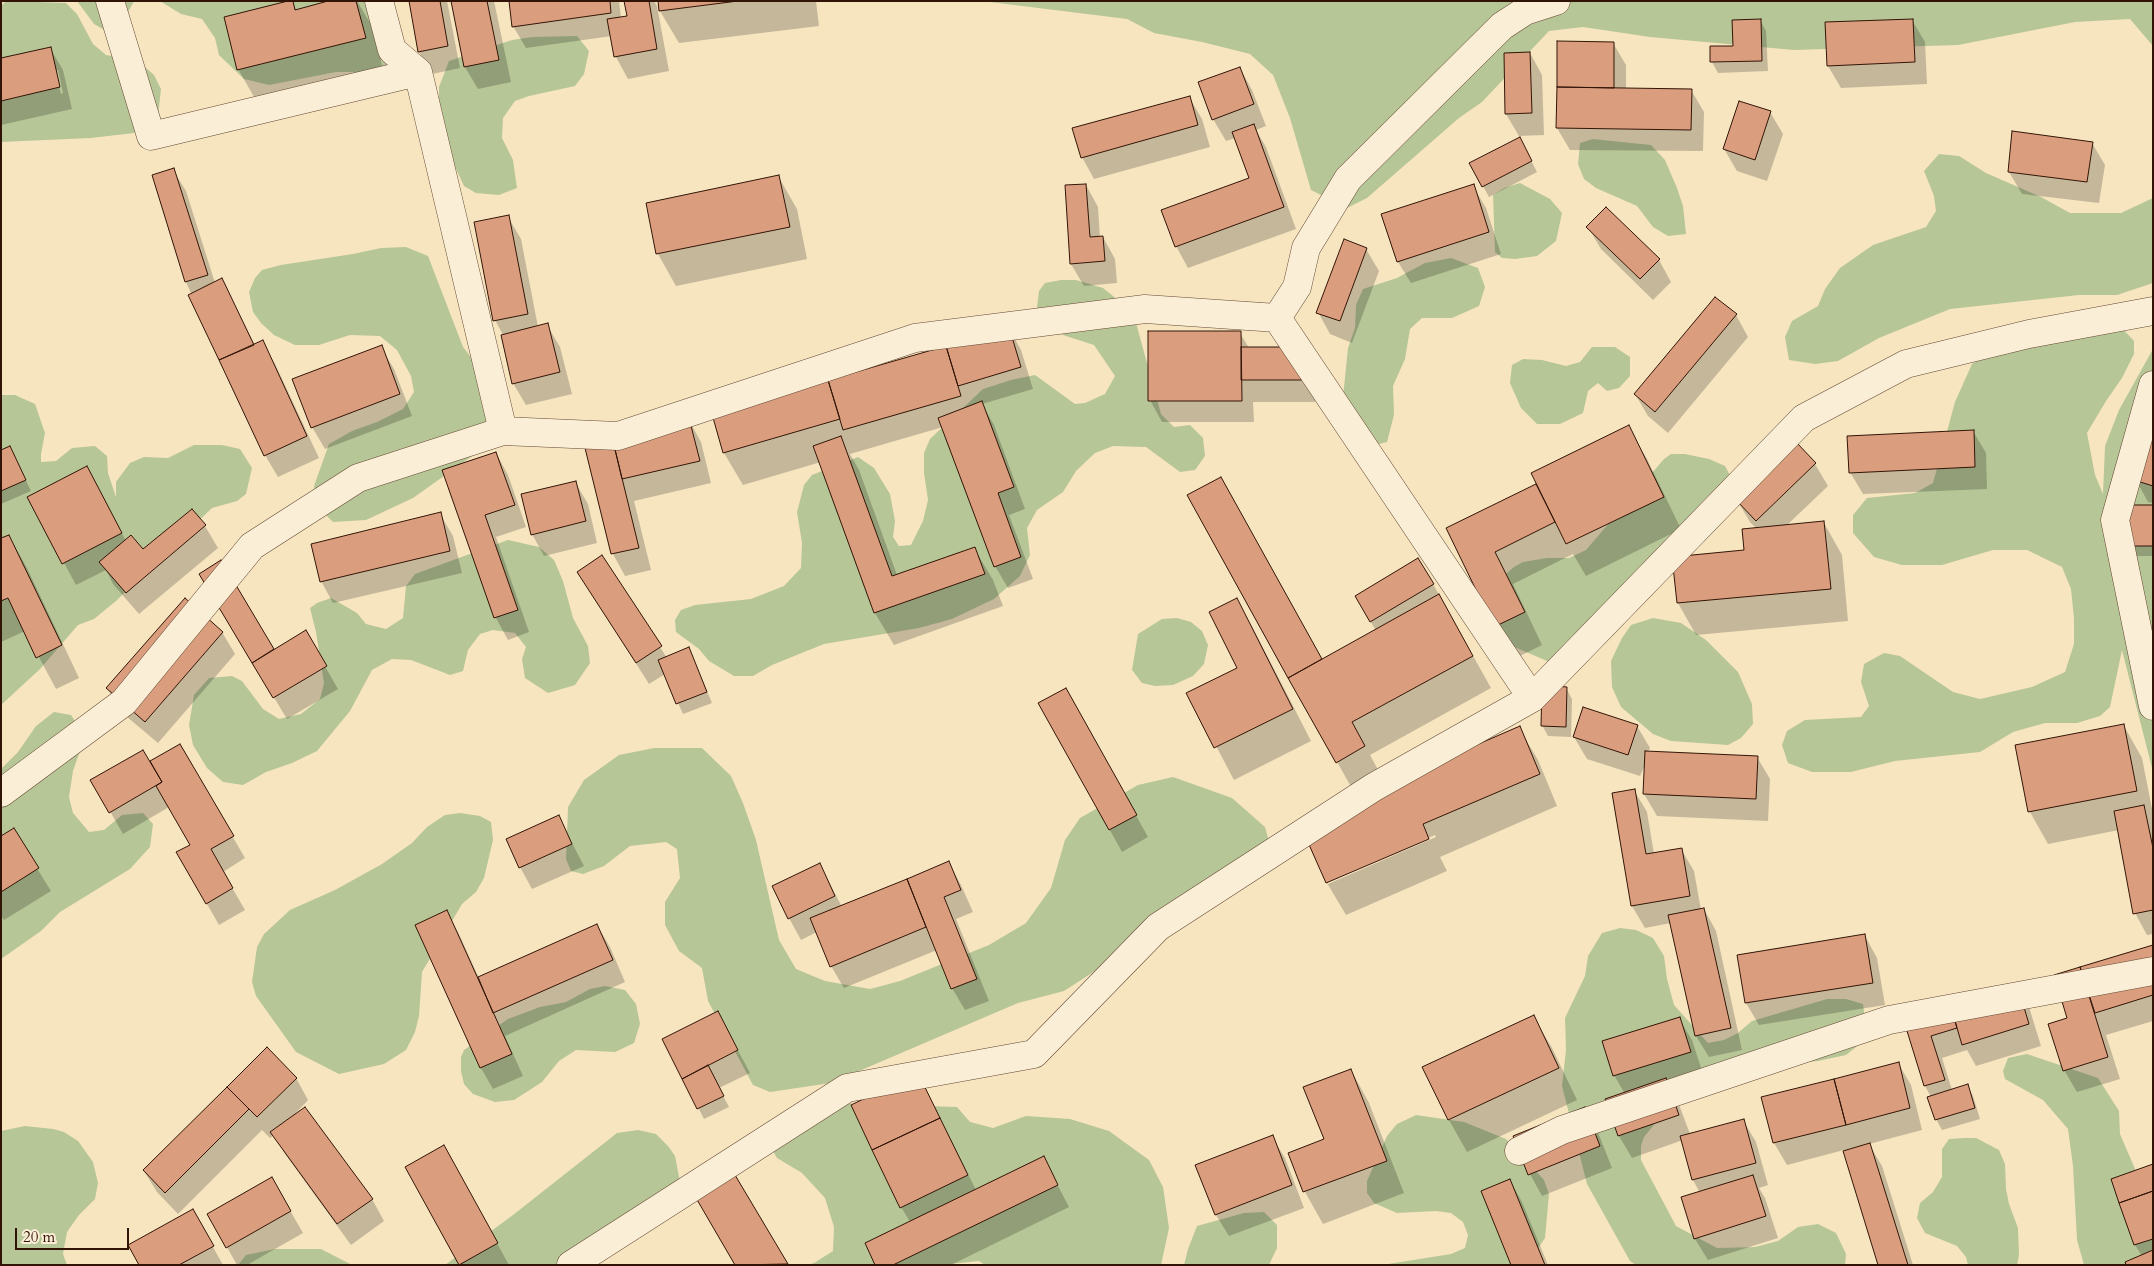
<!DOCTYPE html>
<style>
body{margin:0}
#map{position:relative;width:2154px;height:1266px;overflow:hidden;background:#f7e5c0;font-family:Cardo,serif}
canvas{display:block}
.frame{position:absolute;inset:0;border:2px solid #321406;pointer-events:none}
.scale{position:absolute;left:15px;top:1228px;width:114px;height:22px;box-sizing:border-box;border:2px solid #321406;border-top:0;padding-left:6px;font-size:15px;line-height:18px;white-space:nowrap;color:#321406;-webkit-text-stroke:4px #faeed6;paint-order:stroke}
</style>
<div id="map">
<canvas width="2154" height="1266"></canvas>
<div class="frame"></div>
<div class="scale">20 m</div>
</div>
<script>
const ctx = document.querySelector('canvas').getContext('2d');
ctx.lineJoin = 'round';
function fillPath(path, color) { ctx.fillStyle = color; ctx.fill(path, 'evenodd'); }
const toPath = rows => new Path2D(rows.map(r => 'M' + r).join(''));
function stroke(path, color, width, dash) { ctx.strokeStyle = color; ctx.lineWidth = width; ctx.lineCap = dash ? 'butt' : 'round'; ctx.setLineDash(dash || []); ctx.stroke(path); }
fillPath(toPath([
 [6,1,66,3,77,14,93,44,106,55,138,61,154,75,161,89,158,116,134,133,91,138,1,142,1,6],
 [77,1,134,1,124,20,106,31,94,24],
 [160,1,369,1,398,67,376,72,336,72,269,85,244,79,219,55,215,38,202,19,181,14],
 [982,1,2153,1,2153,46,2130,19,2075,22,1958,45,1794,50,1650,37,1583,27,1549,31,1482,102,1459,118,1367,198,1347,208,1311,190,1290,118,1273,75,1250,54,1202,42,1154,33,1127,19],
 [577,36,589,51,584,74,575,86,529,96,515,101,503,118,502,138,513,160,517,188,499,195,476,193,464,186,439,132,439,87,449,61,512,40,532,37],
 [1593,139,1651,145,1665,160,1677,188,1683,206,1686,234,1668,236,1653,227,1637,206,1596,188,1584,179,1578,164,1580,143],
 [1939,154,1959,156,1986,173,2041,197,2070,213,2121,213,2153,198,2153,283,2117,295,2079,295,1950,309,1879,338,1838,361,1815,364,1789,360,1785,337,1792,321,1818,306,1825,289,1840,268,1873,245,1926,227,1936,211,1934,196,1924,171],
 [1520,183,1550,199,1562,213,1556,241,1537,256,1515,259,1502,258,1495,252,1493,195,1504,188],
 [406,247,428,256,463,347,477,365,496,422,482,449,413,498,366,520,333,522,318,507,314,486,329,444,352,431,377,422,403,409,414,392,411,376,397,350,380,336,350,335,319,345,295,345,274,335,261,323,253,312,249,292,255,278,262,270,281,265,353,254,381,248],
 [1451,258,1478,268,1485,287,1479,306,1452,318,1422,318,1410,329,1405,359,1393,386,1394,415,1387,442,1358,449,1341,417,1348,348,1355,328,1356,305,1363,289,1397,278,1425,263],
 [1061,280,1076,280,1103,288,1133,312,1161,414,1174,427,1190,425,1203,438,1205,456,1195,470,1180,472,1146,447,1113,446,1095,453,1076,471,1063,492,1037,510,1027,528,1030,555,1020,576,994,599,952,619,919,628,824,644,772,665,753,676,734,676,709,661,699,649,676,632,675,620,681,610,695,605,751,599,784,586,801,568,802,543,797,512,804,485,812,475,858,457,874,468,890,494,895,521,893,537,899,546,911,545,923,521,928,500,924,473,924,453,930,439,983,389,1011,380,1035,375,1075,404,1085,403,1105,394,1115,376,1094,345,1063,335,1039,319,1037,307,1039,291,1045,283],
 [2120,326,2134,341,2134,354,2122,378,2106,401,2087,433,2095,475,2103,494,2105,446,2119,410,2153,349,2153,772,2122,650,2110,707,2100,716,2077,723,2045,723,2013,732,1980,752,1895,761,1851,772,1812,772,1788,763,1782,745,1787,731,1805,720,1861,717,1869,706,1861,682,1864,664,1884,653,1900,656,1953,692,1980,699,2032,687,2065,672,2074,644,2074,618,2071,589,2062,567,2027,550,1993,550,1942,565,1902,565,1874,557,1853,533,1853,515,1867,498,1915,493,1933,483,1955,402,1972,364,1986,355],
 [1592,347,1615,347,1630,357,1630,376,1619,388,1607,391,1598,383,1588,391,1583,413,1560,424,1537,424,1521,408,1510,383,1512,365,1523,359,1542,360,1566,366,1580,362],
 [1,395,15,395,35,404,45,433,41,454,41,462,56,461,72,448,95,446,107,456,108,473,116,497,116,482,130,463,144,457,168,458,194,445,222,445,240,449,252,468,246,494,237,501,212,508,116,601,94,619,78,625,40,669,1,705],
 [1671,454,1685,454,1709,459,1725,466,1735,485,1554,664,1496,639,1471,603,1514,567,1523,562,1547,558,1569,558,1586,550,1664,459],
 [508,540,539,547,554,560,563,581,573,618,588,646,590,663,575,685,548,693,525,678,522,659,526,647,515,633,493,630,480,634,468,650,463,671,450,675,411,660,392,659,372,670,350,711,317,751,292,763,266,772,243,785,223,782,207,768,193,745,189,725,194,695,209,678,232,676,242,681,263,709,279,719,301,714,320,699,324,683,316,632,310,608,317,603,331,598,357,613,366,624,386,629,403,618,406,586,415,574],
 [1177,618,1191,622,1202,631,1208,645,1204,664,1193,676,1173,685,1155,686,1142,683,1132,670,1138,634,1162,619],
 [1653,618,1681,623,1706,640,1738,672,1752,704,1753,724,1741,738,1728,745,1671,741,1653,734,1621,707,1612,687,1611,661,1622,638,1631,625],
 [54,712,71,715,80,729,80,751,73,771,69,797,73,813,89,832,104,830,122,815,143,813,153,824,150,847,130,869,60,912,41,931,1,959,1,769,18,752,36,726],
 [654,748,702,748,731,776,743,803,756,840,779,940,796,969,825,981,870,989,900,981,989,945,1026,923,1051,888,1065,840,1080,818,1138,785,1173,777,1232,798,1265,827,1271,849,1109,962,1064,991,1018,1003,831,1083,770,1092,753,1085,708,1001,702,968,679,951,665,925,665,902,680,878,677,849,666,842,630,846,604,866,583,874,571,871,566,859,568,807,584,780,619,755],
 [460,813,480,816,491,822,493,840,484,878,476,892,462,904,422,972,419,1016,415,1032,406,1050,384,1064,339,1074,296,1052,256,996,252,982,257,947,264,934,290,910,335,890,382,864,412,843,427,827,445,815],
 [1620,928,1636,930,1653,938,1664,956,1667,979,1674,1005,1708,1043,1724,1040,1738,1033,1752,1021,1827,999,1846,999,1863,1004,1867,1032,1861,1043,1846,1055,1818,1061,1795,1063,1680,1093,1644,1137,1641,1146,1641,1160,1676,1226,1717,1248,1755,1247,1778,1241,1798,1227,1818,1224,1836,1233,1846,1254,1845,1265,1636,1265,1630,1261,1587,1184,1562,1086,1566,1050,1565,1018,1585,976,1588,956,1602,933],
 [605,986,625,990,636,1004,640,1024,634,1043,615,1052,576,1050,559,1061,542,1082,514,1100,495,1102,473,1094,464,1084,461,1071,461,1057,464,1050,508,1019,540,1007,566,1002,590,989],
 [2027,1054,2098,1078,2119,1111,2120,1134,2153,1211,2153,1265,2084,1265,2077,1240,2073,1166,2068,1129,2043,1100,2005,1079,2003,1071,2008,1058],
 [829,1103,957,1107,970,1122,993,1128,1026,1116,1070,1119,1109,1131,1149,1160,1163,1187,1169,1228,1161,1265,985,1265,979,1261,941,1265,807,1265,814,1263,833,1251,834,1227,825,1198,802,1173,777,1158,767,1141],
 [1416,1115,1464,1122,1506,1139,1544,1180,1549,1194,1545,1238,1527,1265,1382,1265,1451,1254,1465,1248,1468,1235,1463,1222,1451,1213,1436,1211,1397,1213,1374,1203,1367,1193,1367,1181,1387,1136,1397,1124],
 [25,1126,53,1129,64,1132,78,1141,93,1162,98,1183,95,1199,79,1215,67,1232,63,1254,67,1265,1,1265,1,1131],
 [638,1130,656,1134,668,1146,675,1156,680,1182,578,1265,445,1265,513,1215,617,1133],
 [1965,1138,1976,1138,1999,1150,2005,1164,2006,1189,2009,1204,2018,1228,2019,1255,2017,1265,1968,1265,1966,1257,1957,1246,1925,1233,1917,1218,1920,1203,1933,1192,1942,1177,1942,1149,1949,1139],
 [1264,1212,1277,1225,1277,1248,1269,1265,1184,1265,1188,1249,1197,1226,1244,1213],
 [275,1249,321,1249,352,1265,238,1265,246,1255]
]), '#b7c696');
fillPath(toPath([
 [334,1,357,1,373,28,383,70,257,102,238,69,292,2,297,11],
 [410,1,447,1,460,68,432,74,419,52],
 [452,1,494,1,511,82,478,89,465,67],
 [510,1,619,1,621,18,628,17,625,1,654,1,657,6,669,71,628,79,616,57,612,36,526,48,513,26],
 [659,1,816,1,819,26,679,43,660,11],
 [1760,20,1766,31,1768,71,1718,73,1712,62,1734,47],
 [1912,20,1925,42,1927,84,1841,88,1828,66],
 [1613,43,1626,65,1626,89,1691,90,1704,112,1703,151,1570,150,1557,128],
 [50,48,63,70,72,109,1,125,1,60],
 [55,70,58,70,63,93,61,94],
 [1530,53,1542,75,1544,135,1519,136,1506,114,1505,54],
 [1240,68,1252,90,1266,126,1256,130,1266,147,1296,229,1188,268,1176,246,1250,179,1235,138,1226,141,1213,119],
 [1189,97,1202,119,1210,147,1094,179,1082,157],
 [1770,112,1783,134,1767,181,1737,171,1724,149],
 [2092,143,2105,165,2099,203,2022,194,2009,172],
 [1525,149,1537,172,1489,197,1483,186],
 [173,170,186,191,215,283,222,280,255,345,262,342,275,364,319,458,278,477,265,455,186,282,153,176],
 [778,176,797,209,807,259,676,286,658,254,647,204],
 [1086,185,1098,207,1100,238,1103,237,1115,259,1117,283,1084,286,1071,264],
 [1473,186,1486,208,1501,254,1411,283,1398,262],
 [508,217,521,239,538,327,547,325,560,347,572,394,526,405,513,383,503,335,495,320],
 [1588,227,1659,260,1671,282,1653,300,1601,249],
 [1366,249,1379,271,1352,343,1330,334,1318,312],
 [1736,315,1748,337,1668,433,1648,416,1635,394],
 [1009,328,1021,350,1033,389,982,404,994,425,1025,509,1009,515,1033,579,1008,588,995,566,943,427,850,454,859,470,897,575,974,548,993,580,1003,606,894,645,875,613,821,462,743,485,724,453,710,400,832,380],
 [1240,333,1249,348,1315,370,1315,402,1253,402,1254,422,1162,422,1150,400],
 [381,347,394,369,412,416,325,449,312,427],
 [689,420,701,442,711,483,634,501,651,570,625,576,613,554,586,445],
 [1628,427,1647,459,1681,529,1586,576,1573,554,1513,584,1542,645,1514,659,1447,529,1538,485],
 [2153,427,2153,503,2148,502,2136,480],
 [1973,431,1986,453,1987,489,1863,494,1850,472],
 [1796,444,1815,464,1828,486,1786,526,1824,523,1842,555,1848,621,1696,635,1678,603,1746,551,1757,529,1750,522,1737,500],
 [10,448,31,491,1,504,1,452],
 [496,453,508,475,526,527,496,537,529,632,508,640,496,618,444,471],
 [575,482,588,504,597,543,544,556,532,534],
 [99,490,126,541,143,551,192,510,205,526,218,548,139,614,113,584,106,570,76,585,29,498],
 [1189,496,1239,511,1322,661,1376,631,1356,596,1433,584,1491,688,1370,755,1383,779,1355,794],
 [2153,507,2153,556,2136,556,2130,546],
 [440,514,453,536,462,573,333,603,321,581],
 [9,536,27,568,79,678,56,689,25,631,1,642,1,540],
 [602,556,667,658,689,649,712,703,683,714,665,674,649,684,578,572],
 [221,562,274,650,305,632,338,689,287,719,213,597],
 [1237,600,1255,632,1311,741,1234,780,1188,693,1239,668],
 [222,632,235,654,158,743,120,711,108,689],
 [1566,688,1572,699,1571,737,1548,736,1542,725],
 [1040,703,1078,711,1148,837,1122,852],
 [1637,726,1650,748,1648,752,1757,757,1770,779,1768,821,1657,816,1644,794,1646,763,1640,776,1587,759,1574,737],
 [2124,726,2142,758,2153,814,2153,934,2147,935,2135,913,2119,830,2048,844,2030,812],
 [1519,728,1538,760,1557,806,1440,857,1447,871,1346,915,1327,883,1300,823],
 [1435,835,1436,837,1328,884,1328,881],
 [180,746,245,858,223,872,245,910,219,925,178,853,191,845,169,807,123,834,92,780,150,763],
 [1634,790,1647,812,1654,854,1681,849,1694,871,1701,910,1704,909,1716,931,1742,1050,1709,1057,1696,1036,1671,923,1645,928,1632,906],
 [558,816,584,866,532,889,520,867],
 [13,830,51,891,4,920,1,916,1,837],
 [949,863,961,885,973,912,956,919,989,1001,965,1010,952,988,937,950,844,988,831,966,817,932,801,940,789,918,820,865,842,907],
 [447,912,459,934,479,978,597,925,610,947,625,982,505,1036,523,1076,493,1089,481,1068],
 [1865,936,1877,958,1885,1005,1759,1025,1746,1003],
 [2153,946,2153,1021,2106,1035,2120,1079,2077,1092,2064,1070,2069,1018,2056,976],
 [2029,1007,2041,1046,1976,1066,1967,1050,1942,1058,1952,1090,1967,1085,1973,1096,1980,1119,1942,1130,1936,1119,1931,1097,1925,1086,1905,1019],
 [718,1013,750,1073,719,1088,729,1107,704,1119,664,1040],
 [1533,1016,1552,1048,1577,1100,1467,1152,1449,1120,1424,1067],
 [1679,1019,1692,1040,1703,1074,1678,1102,1690,1134,1743,1120,1756,1142,1768,1185,1759,1188,1765,1198,1778,1238,1708,1260,1695,1239,1700,1193,1693,1180,1683,1140,1632,1158,1619,1136,1607,1100,1625,1094,1614,1075],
 [267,1049,296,1078,308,1100,295,1114,372,1199,384,1221,351,1245,285,1154,274,1135,270,1138,262,1130,178,1214,157,1192,144,1171],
 [1898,1063,1911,1085,1922,1130,1869,1144,1882,1166,1913,1265,1879,1265,1844,1150,1787,1165,1774,1143],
 [1351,1070,1369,1103,1404,1193,1323,1224,1305,1192,1290,1154,1325,1140],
 [918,1075,976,1190,1043,1157,1069,1207,951,1265,876,1265,910,1222,901,1207],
 [1597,1130,1612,1168,1542,1196,1530,1174],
 [1272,1137,1285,1158,1304,1208,1229,1236,1216,1215,1197,1166],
 [2153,1165,2153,1265,2142,1256,2135,1245,2112,1179],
 [406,1167,456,1169,509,1265,460,1265],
 [735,1176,787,1265,736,1265],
 [272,1179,303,1233,247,1265,237,1265,209,1215],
 [1510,1180,1522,1202,1548,1265,1513,1265],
 [193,1211,223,1265,141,1265]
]), '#0003');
const building = toPath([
 [288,1,293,1,295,10,328,1,356,1,366,38,237,70,224,17,288,1],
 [409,1,440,1,448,46,418,52,409,1],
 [451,1,487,1,499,60,464,67,451,1],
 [509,1,610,1,611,13,512,27,509,1],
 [624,1,649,1,657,49,614,57,607,19,627,16,624,1],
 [658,1,738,1,659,11,658,1],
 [1761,19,1762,61,1710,62,1710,46,1733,46,1732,20,1761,19],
 [1913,19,1915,62,1827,66,1825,22,1913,19],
 [1557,41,1614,42,1614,88,1557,87,1557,41],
 [51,47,60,87,1,101,1,58,51,47],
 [1530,52,1532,113,1505,114,1504,53,1530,52],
 [1240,67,1254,104,1212,120,1198,82,1240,67],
 [1557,87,1692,89,1691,130,1556,128,1557,87],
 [1190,96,1198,125,1081,158,1072,128,1190,96],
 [1739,101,1771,111,1755,160,1723,149,1739,101],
 [1254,124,1284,207,1175,247,1161,210,1249,178,1232,132,1254,124],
 [2012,131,2093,142,2087,182,2008,172,2012,131],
 [1520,137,1532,161,1482,187,1469,163,1520,137],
 [174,168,208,275,185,282,152,175,174,168],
 [779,175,790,227,656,254,646,203,779,175],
 [1086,184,1090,237,1103,236,1105,261,1070,264,1065,185,1086,184],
 [1474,184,1489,232,1397,262,1381,214,1474,184],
 [1606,207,1660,259,1640,279,1586,227,1606,207],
 [509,215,528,314,493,321,474,222,509,215],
 [1344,239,1367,248,1340,321,1316,313,1344,239],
 [222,278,254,345,219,360,188,295,222,278],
 [1715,297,1737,314,1655,412,1634,394,1715,297],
 [548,323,560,372,512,384,501,335,548,323],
 [1009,327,1021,367,958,386,946,346,1009,327],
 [1148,331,1241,331,1242,401,1148,401,1148,331],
 [263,340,307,436,264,456,219,360,263,340],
 [382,345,400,394,311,428,292,379,382,345],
 [946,346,961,396,843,430,828,380,946,346],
 [1241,347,1303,347,1303,380,1241,380,1241,347],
 [828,380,840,419,723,453,708,400,828,380],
 [982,401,1014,487,998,493,1021,557,994,567,938,418,982,401],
 [689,418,700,461,622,479,612,437,689,418],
 [1629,425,1664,497,1566,544,1531,473,1629,425],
 [2153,425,2153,486,2134,480,2153,425],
 [1974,430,1975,467,1849,473,1847,436,1974,430],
 [841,436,892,576,975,547,985,574,874,613,813,446,841,436],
 [612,437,639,548,611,554,584,444,612,437],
 [1796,442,1816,463,1756,521,1736,500,1796,442],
 [10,446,26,480,1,491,1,450,10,446],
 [496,452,515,505,485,515,518,610,494,618,442,470,496,452],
 [87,466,122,533,62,564,27,497,87,466],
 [1221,477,1322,659,1288,678,1187,495,1221,477],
 [576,481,586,521,531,535,521,494,576,481],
 [1536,484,1555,522,1495,552,1525,612,1494,627,1446,528,1536,484],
 [2129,505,2153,505,2153,546,2129,546,2129,505],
 [192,509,206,525,126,593,99,562,131,535,143,549,192,509],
 [441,512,450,551,320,582,311,544,441,512],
 [1824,521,1831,589,1677,603,1672,557,1744,550,1742,529,1824,521],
 [9,535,62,645,36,658,8,598,1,601,1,538,9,535],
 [602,555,662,646,636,663,577,572,602,555],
 [1418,558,1434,584,1370,622,1355,596,1418,558],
 [221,560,274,649,252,663,199,574,221,560],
 [1439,594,1473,656,1352,722,1365,746,1336,763,1288,678,1439,594],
 [185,598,223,632,145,722,106,688,185,598],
 [1237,598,1293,709,1214,748,1186,693,1237,668,1209,612,1237,598],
 [306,630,327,666,273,698,252,663,306,630],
 [689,647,707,692,676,704,658,660,689,647],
 [1542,685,1567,687,1566,727,1541,726,1542,685],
 [1066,688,1137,815,1109,830,1038,703,1066,688],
 [1583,707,1638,725,1628,755,1573,737,1583,707],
 [2124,724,2137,791,2028,812,2015,745,2124,724],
 [1520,726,1540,774,1423,824,1429,839,1326,883,1299,822,1520,726],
 [180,744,234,836,211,849,233,888,206,904,176,852,190,845,156,786,162,782,150,761,180,744],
 [143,750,162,782,109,813,90,780,143,750],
 [1645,751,1758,756,1756,799,1643,794,1645,751],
 [1635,789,1646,854,1682,848,1690,896,1631,906,1612,793,1635,789],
 [2144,805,2153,848,2153,910,2133,914,2114,811,2144,805],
 [559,815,572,844,519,868,506,839,559,815],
 [14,828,39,868,1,892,1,836,14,828],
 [949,861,961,890,944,897,977,979,951,989,907,879,949,861],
 [820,863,835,896,788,919,772,886,820,863],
 [907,879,926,927,830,967,810,918,907,879],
 [1704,908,1731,1028,1695,1036,1668,915,1704,908],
 [447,910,512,1054,480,1068,415,925,447,910],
 [597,924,613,960,493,1013,478,977,597,924],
 [1865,934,1873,983,1745,1003,1737,955,1865,934],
 [2153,945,2153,995,2095,1013,2080,967,2153,945],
 [2080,967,2108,1057,2063,1071,2048,1024,2067,1018,2054,975,2080,967],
 [2017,984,2029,1024,1962,1045,1950,1004,2017,984],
 [1950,1004,1957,1028,1931,1036,1945,1080,1924,1086,1903,1018,1950,1004],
 [718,1011,738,1050,682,1079,662,1039,718,1011],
 [1534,1015,1559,1068,1448,1120,1422,1067,1534,1015],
 [1680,1017,1691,1052,1613,1076,1602,1041,1680,1017],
 [267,1047,297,1078,257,1117,227,1087,267,1047],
 [1899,1062,1910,1108,1846,1125,1834,1079,1899,1062],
 [708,1065,724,1096,697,1109,682,1079,708,1065],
 [1351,1069,1387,1161,1303,1192,1288,1153,1324,1139,1303,1087,1351,1069],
 [918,1073,940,1118,872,1150,851,1105,918,1073],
 [1666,1078,1679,1115,1618,1136,1605,1099,1666,1078],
 [1834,1079,1846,1125,1773,1143,1761,1097,1834,1079],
 [1968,1084,1975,1108,1935,1120,1927,1097,1968,1084],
 [227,1087,249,1109,165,1193,143,1170,227,1087],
 [305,1107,373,1199,337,1224,270,1132,305,1107],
 [1585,1107,1600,1146,1528,1175,1513,1136,1585,1107],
 [940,1118,968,1175,900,1208,872,1150,940,1118],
 [1744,1119,1756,1163,1692,1180,1680,1136,1744,1119],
 [1273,1135,1292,1185,1215,1215,1195,1165,1273,1135],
 [1870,1143,1908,1265,1878,1265,1843,1151,1870,1143],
 [444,1145,498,1243,459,1265,405,1167,444,1145],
 [1044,1156,1058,1185,893,1265,875,1265,865,1243,1044,1156],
 [2153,1164,2153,1191,2119,1203,2111,1179,2153,1164],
 [735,1175,788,1264,735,1265,696,1198,735,1175],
 [1753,1175,1766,1216,1694,1239,1681,1197,1753,1175],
 [272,1177,291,1211,226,1248,207,1214,272,1177],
 [1510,1179,1545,1265,1511,1265,1481,1191,1510,1179],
 [2153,1191,2153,1239,2134,1245,2119,1203,2153,1191],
 [193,1209,214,1246,179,1265,139,1265,128,1245,193,1209],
 [2153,1250,2153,1265,2126,1265,2125,1262,2153,1250]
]);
fillPath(building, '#da9e7e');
stroke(building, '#321406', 1);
const minor = toPath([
 [110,1,151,136,418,72,503,431],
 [379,1,392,50,418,72],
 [1277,318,1532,698],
 [1277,318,1297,287,1306,248,1348,179,1502,26,1525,11,1556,1],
 [2153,385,2115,520,2153,706],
 [1,793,124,702,252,546,358,478,503,431,618,436,915,338,1145,309,1277,318],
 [1519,1151,1562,1130,1889,1020,2153,971],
 [571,1265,847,1088,1034,1054,1158,927,1374,787,1532,698,1804,418,1906,364,2029,334,2153,311]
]);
stroke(minor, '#634834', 29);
stroke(minor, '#faeed6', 28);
</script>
